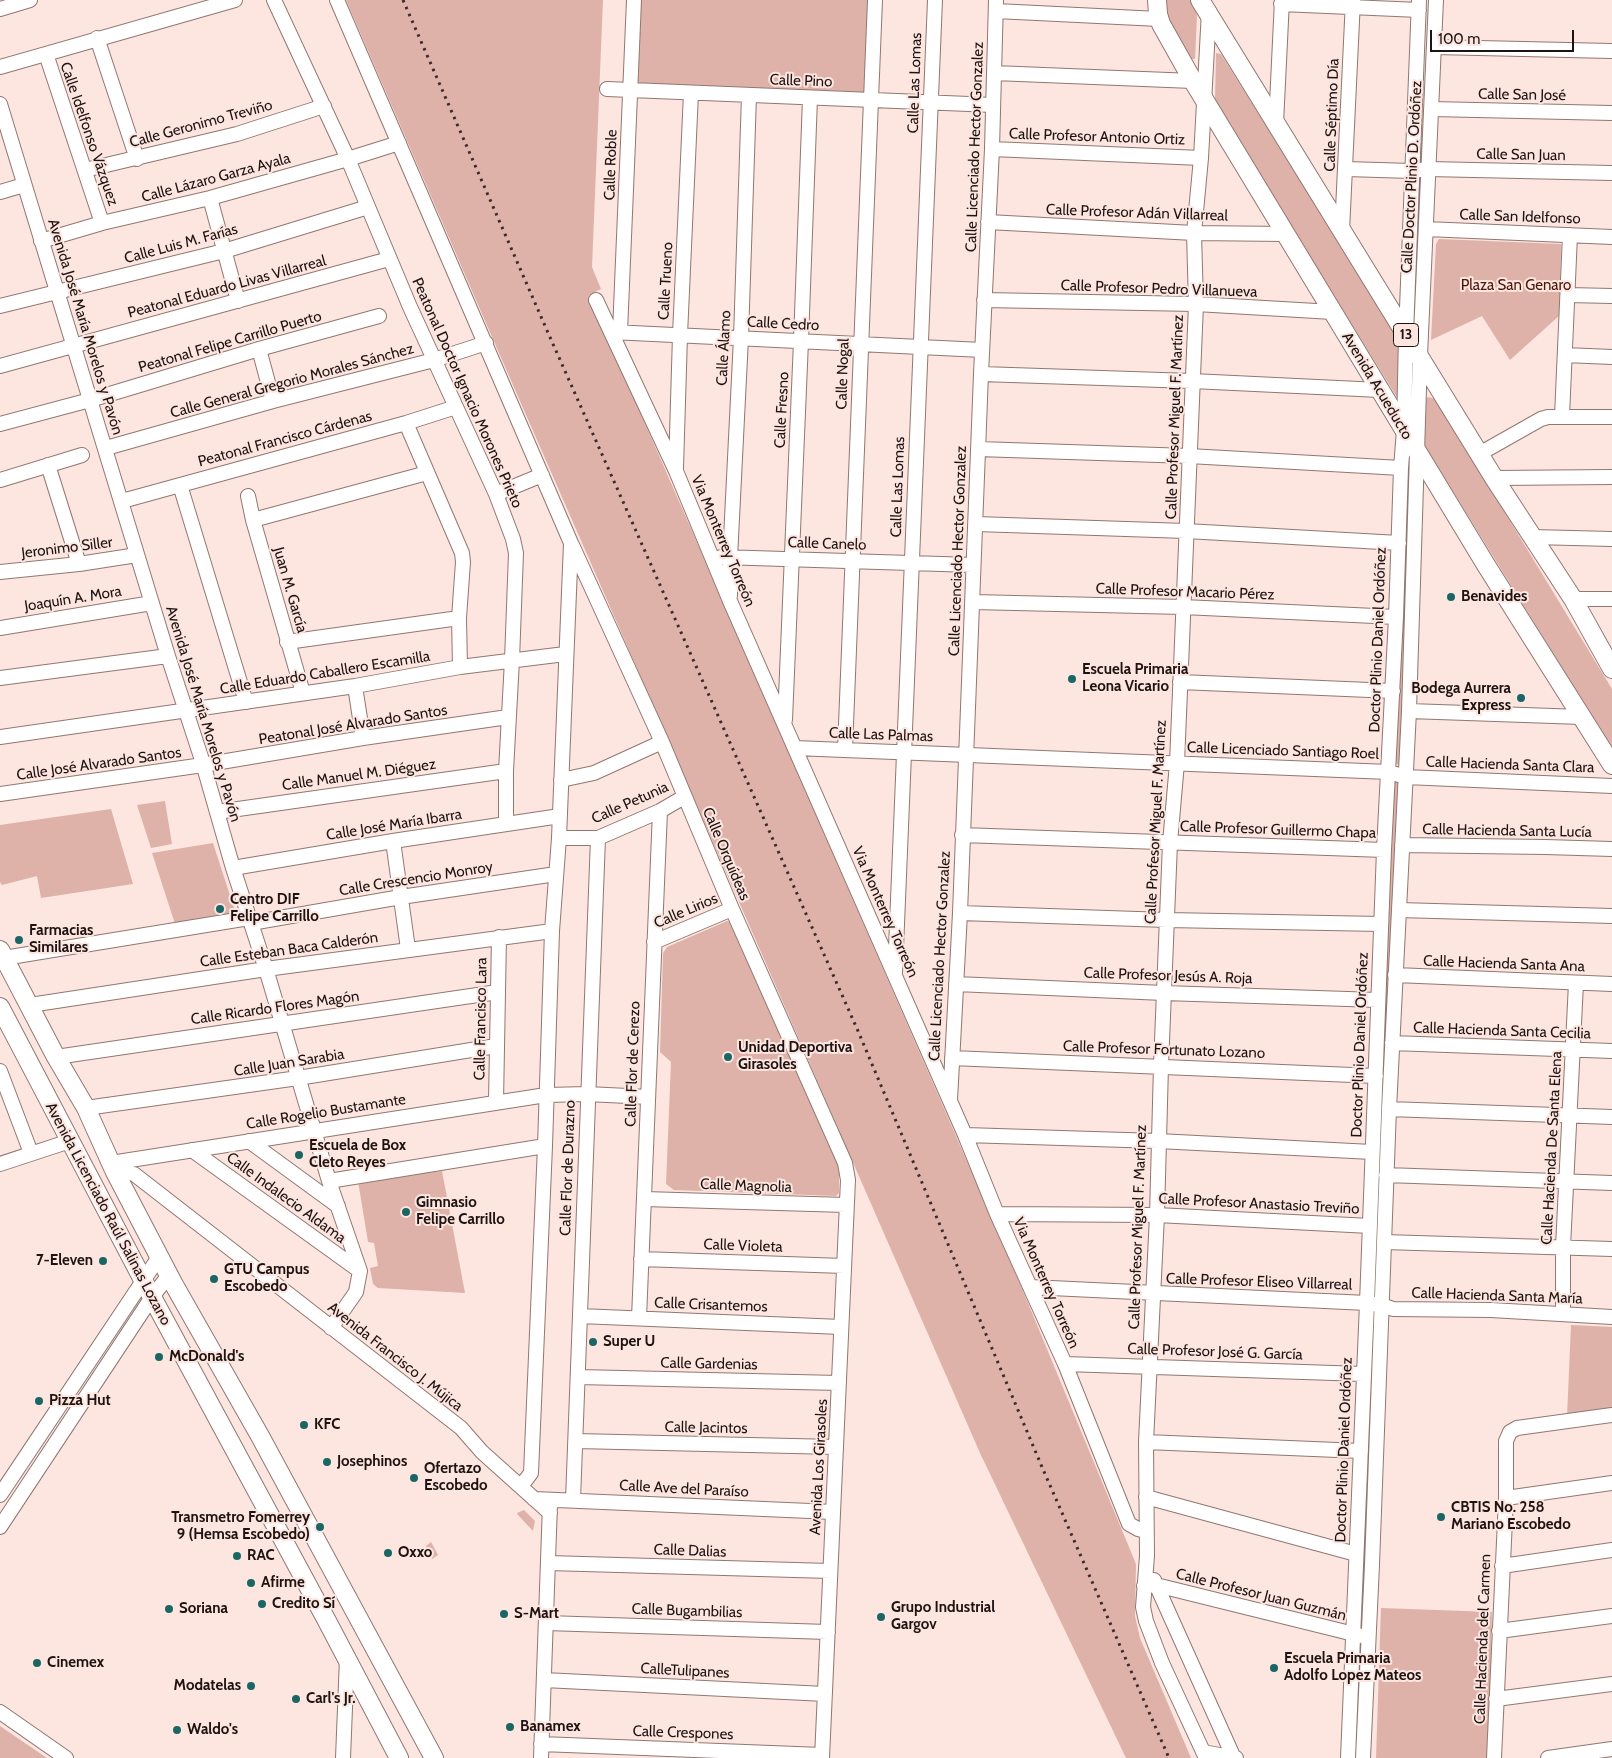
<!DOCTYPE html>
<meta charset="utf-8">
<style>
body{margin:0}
#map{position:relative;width:1612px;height:1758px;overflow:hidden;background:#fde5e0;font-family:Cabin,sans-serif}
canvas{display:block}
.scale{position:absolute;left:1430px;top:30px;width:144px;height:22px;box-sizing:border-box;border:2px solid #1d1311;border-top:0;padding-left:6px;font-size:15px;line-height:18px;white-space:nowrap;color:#1d1311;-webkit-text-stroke:4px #fde5e0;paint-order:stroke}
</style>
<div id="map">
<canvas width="1612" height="1758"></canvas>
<div class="scale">100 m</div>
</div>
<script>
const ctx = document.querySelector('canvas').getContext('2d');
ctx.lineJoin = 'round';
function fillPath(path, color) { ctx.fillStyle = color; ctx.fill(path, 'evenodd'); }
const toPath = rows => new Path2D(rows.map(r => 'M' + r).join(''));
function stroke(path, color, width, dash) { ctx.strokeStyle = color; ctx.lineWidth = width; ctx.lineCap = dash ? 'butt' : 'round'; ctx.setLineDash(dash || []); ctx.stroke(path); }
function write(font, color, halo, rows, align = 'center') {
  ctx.font = font + ' Cabin,sans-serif'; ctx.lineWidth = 4; ctx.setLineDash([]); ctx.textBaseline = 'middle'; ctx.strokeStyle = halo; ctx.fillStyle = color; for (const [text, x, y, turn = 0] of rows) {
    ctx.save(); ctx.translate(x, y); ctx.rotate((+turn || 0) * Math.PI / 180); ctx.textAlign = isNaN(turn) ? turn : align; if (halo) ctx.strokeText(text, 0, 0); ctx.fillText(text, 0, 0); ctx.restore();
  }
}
fillPath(toPath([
 [346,0,603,0,592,267,601,289,589,295,1011,1262,1136,1564,1135,1616,1140,1638,1191,1758,1126,1758,980,1453,492,337],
 [641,0,870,0,866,93,638,83],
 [1164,0,1191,0,1195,8,1197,15,1195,59,1192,59,1170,23,1166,14],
 [1216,53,1221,54,1398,336,1400,339,1398,399,1217,106,1215,100],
 [1439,239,1561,244,1560,315,1510,360,1482,316,1431,340,1436,244],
 [1428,397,1436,399,1612,689,1612,749,1425,446,1425,400],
 [1411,460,1401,763,1398,765,1395,762,1408,463],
 [1395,781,1399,783,1378,1299,1372,1300,1394,783],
 [165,801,172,844,151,848,137,805],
 [111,809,133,884,41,898,37,876,2,885,0,882,0,825],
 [213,843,237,917,176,927,152,853],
 [727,921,732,923,839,1168,839,1193,836,1196,674,1190,666,1184,671,1062,660,1052,663,953,667,947],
 [442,1171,465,1293,378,1288,373,1284,370,1268,378,1266,374,1243,368,1242,358,1181],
 [1571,1325,1612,1327,1612,1411,1567,1417],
 [524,1510,535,1521,533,1531,518,1515,517,1513],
 [431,1542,438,1555,432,1559,426,1546],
 [1381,1608,1492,1612,1489,1758,1376,1758],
 [0,1726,22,1741,47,1758,0,1758]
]), '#deb2a9');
const minor = toPath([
 [274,0,348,159,410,307,496,494,513,539,516,553,512,660,506,771,506,824],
 [337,0,571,543,559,838,552,931,545,1146,531,1473,521,1486],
 [1281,4,1419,10],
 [0,9,30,0],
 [996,11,1159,19],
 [97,38,137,159],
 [1434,47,1612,51],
 [46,54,102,223],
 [0,67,235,0],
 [994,73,1193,81],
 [607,89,993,105],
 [0,104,168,656,202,760,233,868,266,969,329,1181,360,1271,356,1292,331,1328],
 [1431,109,1612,113],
 [1276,124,1282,0],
 [992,149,1201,158],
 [1346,169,1412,171,1428,169,1612,173],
 [85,170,237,134,324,106],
 [0,192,24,185],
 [210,198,238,301],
 [988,222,1194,233,1285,234],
 [1426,229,1612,237],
 [1342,231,1353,0],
 [41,241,102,223,210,198,348,159,399,143],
 [1568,295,1612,296],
 [596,300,676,471,730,601,965,1135,997,1214,1065,1364,1129,1524,1138,1529,1146,1531],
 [984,300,1196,304,1333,312],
 [0,306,224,251,368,207],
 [612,332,982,350],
 [620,332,634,0],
 [259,349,273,401],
 [1565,355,1612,357],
 [0,366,389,259],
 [981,374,1192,381,1380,390],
 [1562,416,1570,235],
 [406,423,462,553,463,562,459,618,460,667],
 [0,424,90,400,259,349,379,316],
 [106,448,273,401,434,360,486,343],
 [978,449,1189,456,1401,468],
 [1479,454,1541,419,1548,417,1612,417],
 [48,465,79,564],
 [676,468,680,335,691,93],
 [1494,478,1612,477],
 [0,480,82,455],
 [180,485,246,702],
 [496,494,542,475],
 [248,496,253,520,303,693],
 [122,501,406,423,456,407],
 [253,520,427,473],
 [976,524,1186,531,1399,543],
 [1533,537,1612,539],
 [572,545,662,742,732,909,845,1163,848,1180,822,1758],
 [721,557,973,565],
 [0,572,79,564,137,555],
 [730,596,730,558,741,338,749,95],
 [1573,599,1612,599],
 [973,602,1183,607,1396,617],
 [0,628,152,603],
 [287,642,459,618],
 [0,678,168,656],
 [1180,682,1393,691],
 [355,686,363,738],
 [1409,711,1582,717],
 [785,720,801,341,810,98],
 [0,737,355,686,460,667,565,654],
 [795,748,1389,772,1406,777,1612,786],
 [845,750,875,0],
 [561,780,594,773,662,742],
 [0,794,203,765,363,738,508,717],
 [217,812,506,771],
 [962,835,1384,850],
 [559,838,598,838,660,811,684,797],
 [393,841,408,949],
 [1402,845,1545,847,1612,849],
 [233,868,393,841,560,816],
 [1399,910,1612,916],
 [960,913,1167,920,1381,924],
 [251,923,401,897,556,874],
 [654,942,732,909],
 [4,958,249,918],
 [895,973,935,0],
 [1395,975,1612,984],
 [956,984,1164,993,1378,1000],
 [30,1005,266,969,552,931],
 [1392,1043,1612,1051],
 [56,1057,498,992],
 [952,1058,1376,1076],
 [0,1071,31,1153],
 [950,1100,960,913,981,374,992,149,996,0],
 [496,1102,499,937],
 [86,1108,298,1078,496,1046],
 [1389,1109,1612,1117],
 [965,1135,1158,1141,1372,1152],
 [249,1141,338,1206],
 [192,1150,360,1271],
 [111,1163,546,1095,587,1094,648,1097],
 [0,1164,70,1141],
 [114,1170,134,1174,461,1428,482,1452,550,1513],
 [1386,1175,1612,1183],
 [329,1181,545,1146],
 [644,1199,846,1205],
 [997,1214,1157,1215,1370,1226],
 [1384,1242,1612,1249],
 [641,1259,844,1266],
 [1030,1287,1367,1303,1382,1305,1393,1309,1491,1310,1612,1317],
 [1563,1314,1563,1247,1576,983],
 [580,1316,841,1327],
 [639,1318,660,811],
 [1065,1364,1363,1374],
 [578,1377,839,1383],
 [576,1441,836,1447],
 [1146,1442,1361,1451],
 [0,1495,159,1257],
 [1146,1497,1356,1554],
 [1506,1498,1612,1483],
 [534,1499,833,1512],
 [573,1500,598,838],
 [0,1527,152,1297,169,1275],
 [548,1563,830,1571],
 [1502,1566,1612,1550],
 [1154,1580,1234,1758],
 [1144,1586,1156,1585,1362,1636],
 [546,1623,828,1632],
 [1499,1631,1612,1616],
 [544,1680,825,1694],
 [1496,1699,1612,1684],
 [0,1712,66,1758],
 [541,1744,822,1755],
 [1203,1752,1236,1758],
 [343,1758,347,1658],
 [541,1758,550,1504],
 [1206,1758,1162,1663,1146,1621,1143,1607,1147,1556,1146,1442,1157,1215,1161,1066,1170,843,1177,763,1196,304,1194,233,1201,158,1209,11],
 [1348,1758,1367,1303,1384,850,1396,617,1401,468,1404,430,1406,334,1419,0],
 [1363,1758,1372,1565,1389,1109,1409,711,1420,356,1436,0],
 [1494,1758,1506,1498,1506,1441,1510,1432,1517,1428,1612,1415],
 [1548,1758,1612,1749]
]);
const major = toPath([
 [1157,0,1158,14,1161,24,1193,81,1486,565,1612,765],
 [1200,0,1494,478,1573,599,1612,669],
 [0,950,56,1057,86,1108,114,1170,173,1283,260,1436,434,1758],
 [0,1007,152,1297,327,1621,399,1758]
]);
stroke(minor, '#917771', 16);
stroke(major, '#917771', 20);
stroke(minor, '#fff', 14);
stroke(major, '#fff', 18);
stroke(toPath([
 [403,0,549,335,858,1031,1042,1467,1169,1758]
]), '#392d2b', 3, [2.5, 5]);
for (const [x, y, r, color] of [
 [1451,597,5,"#196663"],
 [1072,679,5,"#196663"],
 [1521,698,5,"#196663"],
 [220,909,5,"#196663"],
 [19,940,5,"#196663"],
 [728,1057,5,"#196663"],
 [299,1155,5,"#196663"],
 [406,1212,5,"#196663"],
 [103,1261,5,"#196663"],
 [214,1279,5,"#196663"],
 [593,1342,5,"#196663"],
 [159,1357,5,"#196663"],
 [39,1401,5,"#196663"],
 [304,1425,5,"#196663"],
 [327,1462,5,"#196663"],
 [414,1478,5,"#196663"],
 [1441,1517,5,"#196663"],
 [320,1527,5,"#196663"],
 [388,1553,5,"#196663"],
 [237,1556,5,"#196663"],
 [251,1583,5,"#196663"],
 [262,1604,5,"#196663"],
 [169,1609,5,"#196663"],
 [504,1614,5,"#196663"],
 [881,1617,5,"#196663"],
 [37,1663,5,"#196663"],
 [1274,1668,5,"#196663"],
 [251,1686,5,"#196663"],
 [296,1699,5,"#196663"],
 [510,1727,5,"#196663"],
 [177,1730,5,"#196663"]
]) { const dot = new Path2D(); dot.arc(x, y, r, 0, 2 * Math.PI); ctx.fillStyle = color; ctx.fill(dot); stroke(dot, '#fde5e0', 2); }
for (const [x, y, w] of [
 [1406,335,25]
]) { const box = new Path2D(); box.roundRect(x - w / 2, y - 11.5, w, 23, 4); ctx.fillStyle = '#fde5e0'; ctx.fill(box); stroke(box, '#1d1311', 1); }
write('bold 14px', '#1d1311', null, [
 ["13",1406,335]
]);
write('15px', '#1d1311', '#fde5e0', [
 ["Calle Pino",801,81,2],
 ["Calle Las Lomas",915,83,-88],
 ["Calle San José",1522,95,1],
 ["Calle Séptimo Día",1332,115,-88],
 ["Calle Geronimo Treviño",201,124,-15],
 ["Calle Idelfonso Vázquez",89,134,71],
 ["Calle Profesor Antonio Ortiz",1097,137,2],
 ["Calle Licenciado Hector Gonzalez",975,147,-88],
 ["Calle San Juan",1521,155,1],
 ["Calle Roble",611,165,-88],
 ["Calle Doctor Plinio D. Ordóñez",1412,177,-87],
 ["Calle Lázaro Garza Ayala",216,178,-15],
 ["Calle Profesor Adán Villarreal",1137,213,2],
 ["Calle San Idelfonso",1520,217,2],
 ["Calle Luis M. Farías",181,244,-15],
 ["Calle Trueno",666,281,-87],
 ["Peatonal Eduardo Livas Villarreal",227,287,-15],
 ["Calle Profesor Pedro Villanueva",1159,289,2],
 ["Calle Cedro",783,324,3],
 ["Avenida José María Morelos y Pavón",85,327,73],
 ["Peatonal Felipe Carrillo Puerto",230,342,-16],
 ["Calle Álamo",724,348,-87],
 ["Calle Nogal",843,374,-88],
 ["Calle General Gregorio Morales Sánchez",292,381,-15],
 ["Avenida Acueducto",1377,386,59],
 ["Peatonal Doctor Ignacio Morones Prieto",467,393,66],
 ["Calle Fresno",782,410,-87],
 ["Calle Profesor Miguel F. Martínez",1175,417,-88],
 ["Peatonal Francisco Cárdenas",285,439,-15],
 ["Calle Las Lomas",898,487,-88],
 ["Via Monterrey Torreón",723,541,67],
 ["Calle Canelo",827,544,2],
 ["Jeronimo Siller",67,548,-7],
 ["Calle Licenciado Hector Gonzalez",958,551,-88],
 ["Juan M. García",290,590,74],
 ["Calle Profesor Macario Pérez",1185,592,2],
 ["Joaquín A. Mora",73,599,-9],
 ["Doctor Plinio Daniel Ordóñez",1378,640,-88],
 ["Calle Eduardo Caballero Escamilla",325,673,-9],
 ["Avenida José María Morelos y Pavón",203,714,73],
 ["Peatonal José Alvarado Santos",353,725,-9],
 ["Calle Las Palmas",881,735,2],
 ["Calle Licenciado Santiago Roel",1283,751,2],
 ["Calle José Alvarado Santos",99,764,-8],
 ["Calle Hacienda Santa Clara",1510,765,2],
 ["Calle Manuel M. Diéguez",359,775,-8],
 ["Calle Petunia",630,803,-24],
 ["Calle Profesor Miguel F. Martínez",1156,822,-87],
 ["Calle José María Ibarra",394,825,-9],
 ["Calle Profesor Guillermo Chapa",1278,830,2],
 ["Calle Hacienda Santa Lucía",1507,831,1],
 ["Calle Orquídeas",726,854,67],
 ["Calle Crescencio Monroy",416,879,-9],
 ["Calle Lirios",686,911,-23],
 ["Via Monterrey Torreón",885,912,66],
 ["Calle Esteban Baca Calderón",289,950,-8],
 ["Calle Licenciado Hector Gonzalez",940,956,-87],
 ["Calle Hacienda Santa Ana",1504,964,2],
 ["Calle Profesor Jesús A. Roja",1168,976,2],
 ["Calle Ricardo Flores Magón",275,1008,-8],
 ["Calle Francisco Lara",481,1019,-89],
 ["Calle Hacienda Santa Cecilia",1502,1031,2],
 ["Doctor Plinio Daniel Ordóñez",1360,1045,-88],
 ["Calle Profesor Fortunato Lozano",1164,1050,2],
 ["Calle Juan Sarabia",289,1063,-9],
 ["Calle Flor de Cerezo",633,1064,-88],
 ["Calle Rogelio Bustamante",326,1112,-9],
 ["Calle Hacienda De Santa Elena",1552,1148,-87],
 ["Calle Flor de Durazno",568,1168,-88],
 ["Calle Magnolia",746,1186,2],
 ["Calle Indalecio Aldama",286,1198,36],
 ["Calle Profesor Anastasio Treviño",1259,1204,3],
 ["Avenida Licenciado Raúl Salinas Lozano",108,1214,62],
 ["Calle Profesor Miguel F. Martínez",1138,1227,-88],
 ["Calle Violeta",743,1246,2],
 ["Calle Profesor Eliseo Villarreal",1259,1282,2],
 ["Via Monterrey Torreón",1046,1283,66],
 ["Calle Hacienda Santa María",1497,1296,2],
 ["Calle Crisantemos",711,1305,2],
 ["Calle Profesor José G. García",1215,1352,2],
 ["Avenida Francisco J. Mújica",395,1357,38],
 ["Calle Gardenias",709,1364,1],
 ["Calle Jacintos",706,1428,1],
 ["Doctor Plinio Daniel Ordóñez",1344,1450,-88],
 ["Avenida Los Girasoles",819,1467,-87],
 ["Calle Ave del Paraíso",684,1489,3],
 ["Calle Dalias",690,1551,2],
 ["Calle Profesor Juan Guzmán",1261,1595,14],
 ["Calle Bugambilias",687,1611,2],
 ["Calle Hacienda del Carmen",1483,1639,-88],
 ["CalleTulipanes",685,1671,3],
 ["Calle Crespones",683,1733,2]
]);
write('15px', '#4d1308', '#fde5e0', [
 ["Plaza San Genaro",1516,286]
]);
write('bold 15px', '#1d1311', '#fde5e0', [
 ["Benavides",1461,597],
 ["Escuela Primaria",1082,670],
 ["Leona Vicario",1082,687],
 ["Bodega Aurrera",1511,689,"right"],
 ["Express",1511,706,"right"],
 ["Centro DIF",230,900],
 ["Felipe Carrillo",230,917],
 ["Farmacias",29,931],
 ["Similares",29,948],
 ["Unidad Deportiva",738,1048],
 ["Girasoles",738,1065],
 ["Escuela de Box",309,1146],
 ["Cleto Reyes",309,1163],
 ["Gimnasio",416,1203],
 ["Felipe Carrillo",416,1220],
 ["7-Eleven",93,1261,"right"],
 ["GTU Campus",224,1270],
 ["Escobedo",224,1287],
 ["Super U",603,1342],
 ["McDonald's",169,1357],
 ["Pizza Hut",49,1401],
 ["KFC",314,1425],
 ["Josephinos",337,1462],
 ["Ofertazo",424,1469],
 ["Escobedo",424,1486],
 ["CBTIS No. 258",1451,1508],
 ["Mariano Escobedo",1451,1525],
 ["Transmetro Fomerrey",310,1518,"right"],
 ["9 (Hemsa Escobedo)",310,1535,"right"],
 ["Oxxo",398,1553],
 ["RAC",247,1556],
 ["Afirme",261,1583],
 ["Credito Sí",272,1604],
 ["Grupo Industrial",891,1608],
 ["Gargov",891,1625],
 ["Soriana",179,1609],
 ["S-Mart",514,1614],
 ["Escuela Primaria",1284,1659],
 ["Adolfo Lopez Mateos",1284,1676],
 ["Cinemex",47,1663],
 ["Modatelas",241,1686,"right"],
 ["Carl's Jr.",306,1699],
 ["Banamex",520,1727],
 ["Waldo's",187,1730]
], 'left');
</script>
